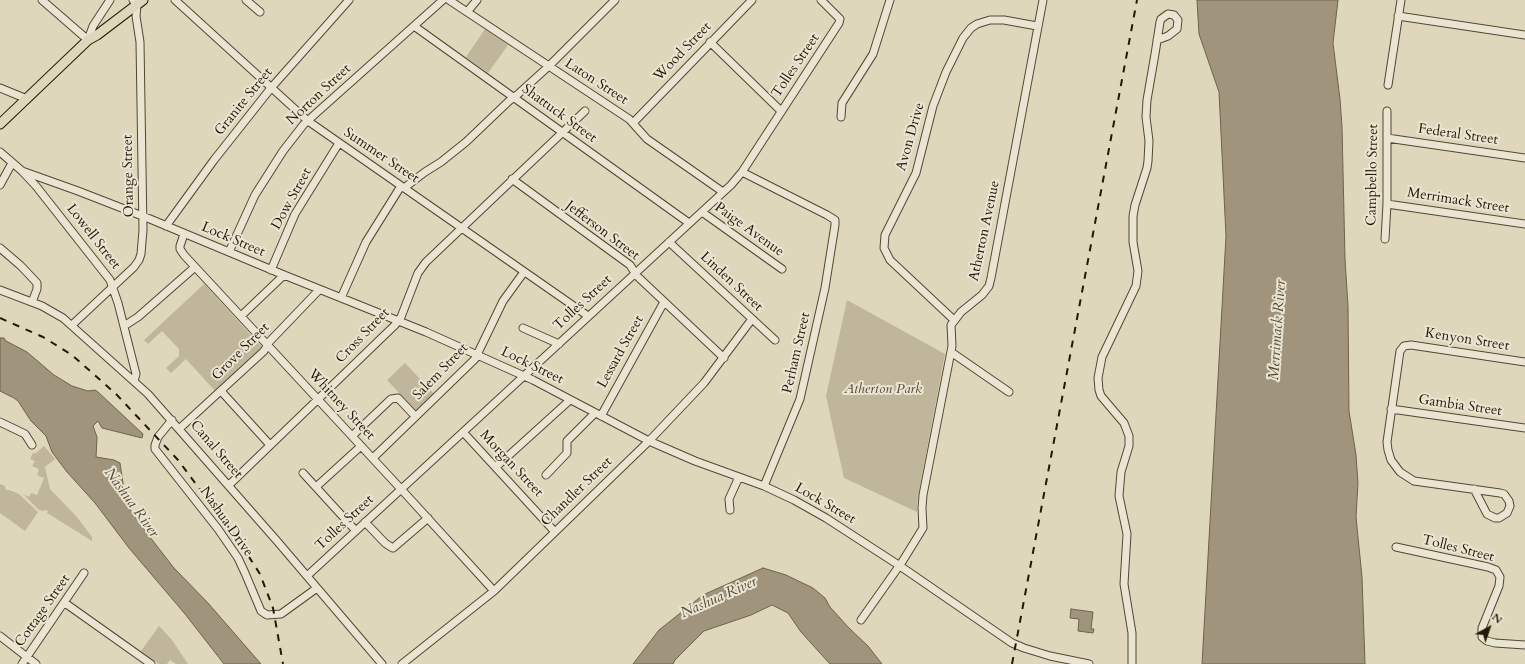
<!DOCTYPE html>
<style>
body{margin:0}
#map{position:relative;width:1525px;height:664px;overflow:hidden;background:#dfd7bb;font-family:Cardo,serif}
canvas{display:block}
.north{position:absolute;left:1469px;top:608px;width:40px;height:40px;-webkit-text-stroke:3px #eae5d3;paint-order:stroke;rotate:40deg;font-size:11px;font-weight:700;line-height:16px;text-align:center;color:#261603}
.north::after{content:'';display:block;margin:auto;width:14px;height:18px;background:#261603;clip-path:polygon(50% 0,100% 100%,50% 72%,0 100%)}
</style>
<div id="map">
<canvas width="1525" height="664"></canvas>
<div class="north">N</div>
</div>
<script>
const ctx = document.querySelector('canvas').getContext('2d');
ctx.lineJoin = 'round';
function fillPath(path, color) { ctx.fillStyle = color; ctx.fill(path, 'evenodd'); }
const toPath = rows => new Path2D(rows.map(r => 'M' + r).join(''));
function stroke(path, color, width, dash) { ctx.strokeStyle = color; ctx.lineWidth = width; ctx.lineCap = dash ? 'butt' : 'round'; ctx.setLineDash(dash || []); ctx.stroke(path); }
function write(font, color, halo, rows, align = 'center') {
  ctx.font = font + ' Cardo,serif'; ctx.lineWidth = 4; ctx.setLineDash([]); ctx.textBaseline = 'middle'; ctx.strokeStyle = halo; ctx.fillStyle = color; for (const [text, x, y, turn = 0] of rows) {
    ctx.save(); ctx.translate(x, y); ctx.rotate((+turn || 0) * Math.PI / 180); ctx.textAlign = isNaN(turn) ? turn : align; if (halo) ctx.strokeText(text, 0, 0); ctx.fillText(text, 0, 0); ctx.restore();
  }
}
fillPath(toPath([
 [485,29,508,45,488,73,466,57],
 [204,284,262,347,215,391,186,359,171,373,166,368,179,356,179,349,162,331,148,344,144,340],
 [847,300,945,354,917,502,917,512,844,478,826,396],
 [405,363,435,395,417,412,387,380],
 [44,446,55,459,45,467,50,489,77,517,92,537,92,541,47,513,48,511,45,510,43,511,39,510,23,494,29,497,31,493,37,495,44,478,37,475,39,469,32,466,35,461,30,459,33,453,36,453],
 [0,484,5,486,6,490,9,490,19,494,38,512,25,531,0,513],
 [159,626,172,640,188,664,176,664,170,660,167,664,159,664,141,651]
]), '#c0b69c');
const water = toPath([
 [1197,0,1338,0,1333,43,1340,99,1342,126,1345,259,1348,306,1349,411,1356,455,1358,483,1356,517,1362,577,1365,664,1202,664,1226,236,1219,92,1199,34,1197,0],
 [0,338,4,338,6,341,27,352,54,375,72,386,88,391,95,390,98,392,143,434,142,438,102,428,98,421,93,426,97,437,96,457,114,460,120,463,126,503,139,523,174,568,208,603,261,664,224,664,185,614,129,548,95,503,67,472,52,452,46,436,31,421,18,401,14,398,0,391,0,338],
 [763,568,786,575,813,588,825,598,830,607,849,628,868,646,882,664,830,664,801,632,788,613,772,605,751,615,704,631,675,660,673,664,633,664,659,630,703,595,763,568],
 [1071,609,1093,612,1091,629,1094,629,1093,633,1078,631,1079,619,1070,618,1071,609]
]);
fillPath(water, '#a0957c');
stroke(water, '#6f624c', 1);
const minor = toPath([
 [42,0,88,40,93,26,110,0],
 [175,0,308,121,588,316],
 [246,0,260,12],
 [449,0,629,119,647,139,723,192],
 [467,12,477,0],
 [1398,16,1525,35],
 [414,26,689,223],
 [710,42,781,111],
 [1388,85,1401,0],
 [0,88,27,99],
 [841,117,842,103,873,54,890,0],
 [633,123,752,0],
 [1387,138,1525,158],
 [0,152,22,171,36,186,110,280,118,303,136,374,134,381],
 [22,171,78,191,150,219,284,275,426,332,533,380,649,441,695,461,764,486,794,500,826,518,900,566,1012,643,1024,648,1050,656,1089,664],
 [742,172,827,215,835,220,835,225,825,288,800,399,764,486],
 [512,179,630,265,637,276,724,358],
 [0,185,12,163],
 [404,188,425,172,441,162,466,142,509,101,517,95,549,66,615,0],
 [1387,204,1525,224],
 [702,212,782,269],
 [166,226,214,160,271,88,349,0],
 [184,234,180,246,180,249,184,255,401,489,494,591],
 [1385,239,1387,204,1387,111],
 [669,242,775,340],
 [0,248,21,266,37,283,37,289,32,302],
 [229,252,255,195,283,151,304,124,443,0],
 [271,270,295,214,339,143],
 [0,290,42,306,63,318,148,394,277,541,382,664],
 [341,298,366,242,401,186],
 [241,316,284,275],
 [954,320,890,260,884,248,885,235,916,173,933,106,946,72,963,38,971,28,977,24,990,20,1004,20,1037,26],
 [72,325,134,267,139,260,141,254,143,230,140,42,136,16,137,5,133,0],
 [124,326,138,317,195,267],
 [523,328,559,344],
 [951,352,1009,392],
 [221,391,270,445],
 [1391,409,1525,428],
 [601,416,664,302],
 [172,420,158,437,155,445,155,449,218,529,238,558,245,573,261,611,267,615,281,614,317,588],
 [0,422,25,434,32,445],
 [179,429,264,351,270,341,319,290],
 [463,432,555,532],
 [352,436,391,399,398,398,415,416],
 [373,458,475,359,503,301,524,272],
 [496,467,570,400],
 [303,473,356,531],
 [546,475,567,453,567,441,595,413],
 [229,485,395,325,401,317,418,273,426,262,585,111],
 [316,487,361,446],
 [1474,489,1487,514,1495,518,1499,518,1507,513,1510,506,1509,501,1504,494,1500,493,1414,481,1400,472,1391,460,1388,450,1387,442,1400,351,1404,346,1411,345,1525,362],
 [730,510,729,499,739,477],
 [365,522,385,543,391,547,393,548,428,518],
 [1396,547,1488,567,1496,570,1500,577,1499,586,1482,628,1482,637,1487,641,1495,643,1525,645],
 [307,576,731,185,742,172,839,23,840,19,821,0],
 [65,603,151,664],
 [861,620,902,562,923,528,922,508,923,495,952,346,951,325,961,312,982,295,989,286,991,278,1043,0],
 [0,636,36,664],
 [22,664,84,573],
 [402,664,494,591,649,441,704,383,752,319],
 [1132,664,1132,633,1124,584,1127,534,1119,496,1121,472,1129,446,1129,436,1124,423,1101,396,1099,390,1098,378,1102,357,1136,286,1138,271,1133,242,1133,216,1135,205,1147,168,1148,161,1149,141,1146,117,1147,100,1155,54,1160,22,1161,19,1168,14,1174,15,1178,20,1177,29,1168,36,1157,40]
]);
const major = toPath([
 [0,124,88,40,97,35,143,0]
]);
stroke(minor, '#544631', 9);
stroke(major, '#261603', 11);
stroke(minor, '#eae5d3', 7);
stroke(major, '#dfd7bb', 9);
stroke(toPath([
 [0,318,43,337,72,355,116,394,178,460,240,543,260,574,273,608,283,664],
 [1012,664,1137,0]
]), '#261603', 2, [7, 7]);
write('14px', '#261603', '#eae5d3', [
 ["Wood Street",683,52,-46],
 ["Tolles Street",796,66,-56],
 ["Laton Street",596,82,33],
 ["Norton Street",319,95,-43],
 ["Granite Street",244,102,-51],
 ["Shattuck Street",559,114,36],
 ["Federal Street",1458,135,8],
 ["Avon Drive",911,137,-74],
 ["Summer Street",381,156,34],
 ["Campbello Street",1373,175,-89],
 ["Orange Street",129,176,-91],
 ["Dow Street",292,199,-61],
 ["Merrimack Street",1458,201,9],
 ["Paige Avenue",749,230,36],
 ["Jefferson Street",602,231,37],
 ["Atherton Avenue",985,231,-78],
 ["Lowell Street",93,237,52],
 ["Lock Street",233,240,23],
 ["Linden Street",731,282,43],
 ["Tolles Street",583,303,-43],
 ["Cross Street",363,336,-46],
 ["Kenyon Street",1467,340,9],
 ["Grove Street",241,352,-45],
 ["Lessard Street",621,352,-61],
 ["Perham Street",797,353,-77],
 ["Lock Street",532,366,26],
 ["Salem Street",441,372,-46],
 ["Whitney Street",341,405,47],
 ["Gambia Street",1460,406,8],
 ["Canal Street",216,450,49],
 ["Morgan Street",511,464,47],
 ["Chandler Street",577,492,-44],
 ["Lock Street",825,504,30],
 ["Nashua Drive",226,522,55],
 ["Tolles Street",345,523,-43],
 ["Tolles Street",1458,549,14],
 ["Cottage Street",43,611,-55]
]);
write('italic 14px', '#544631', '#eae5d3', [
 ["Atherton Park",883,390]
]);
write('italic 15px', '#574933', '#eae5d3', [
 ["Merrimack River",1278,330,-86],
 ["Nashua River",131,503,54],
 ["Nashua River",719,598,-24]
]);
</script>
